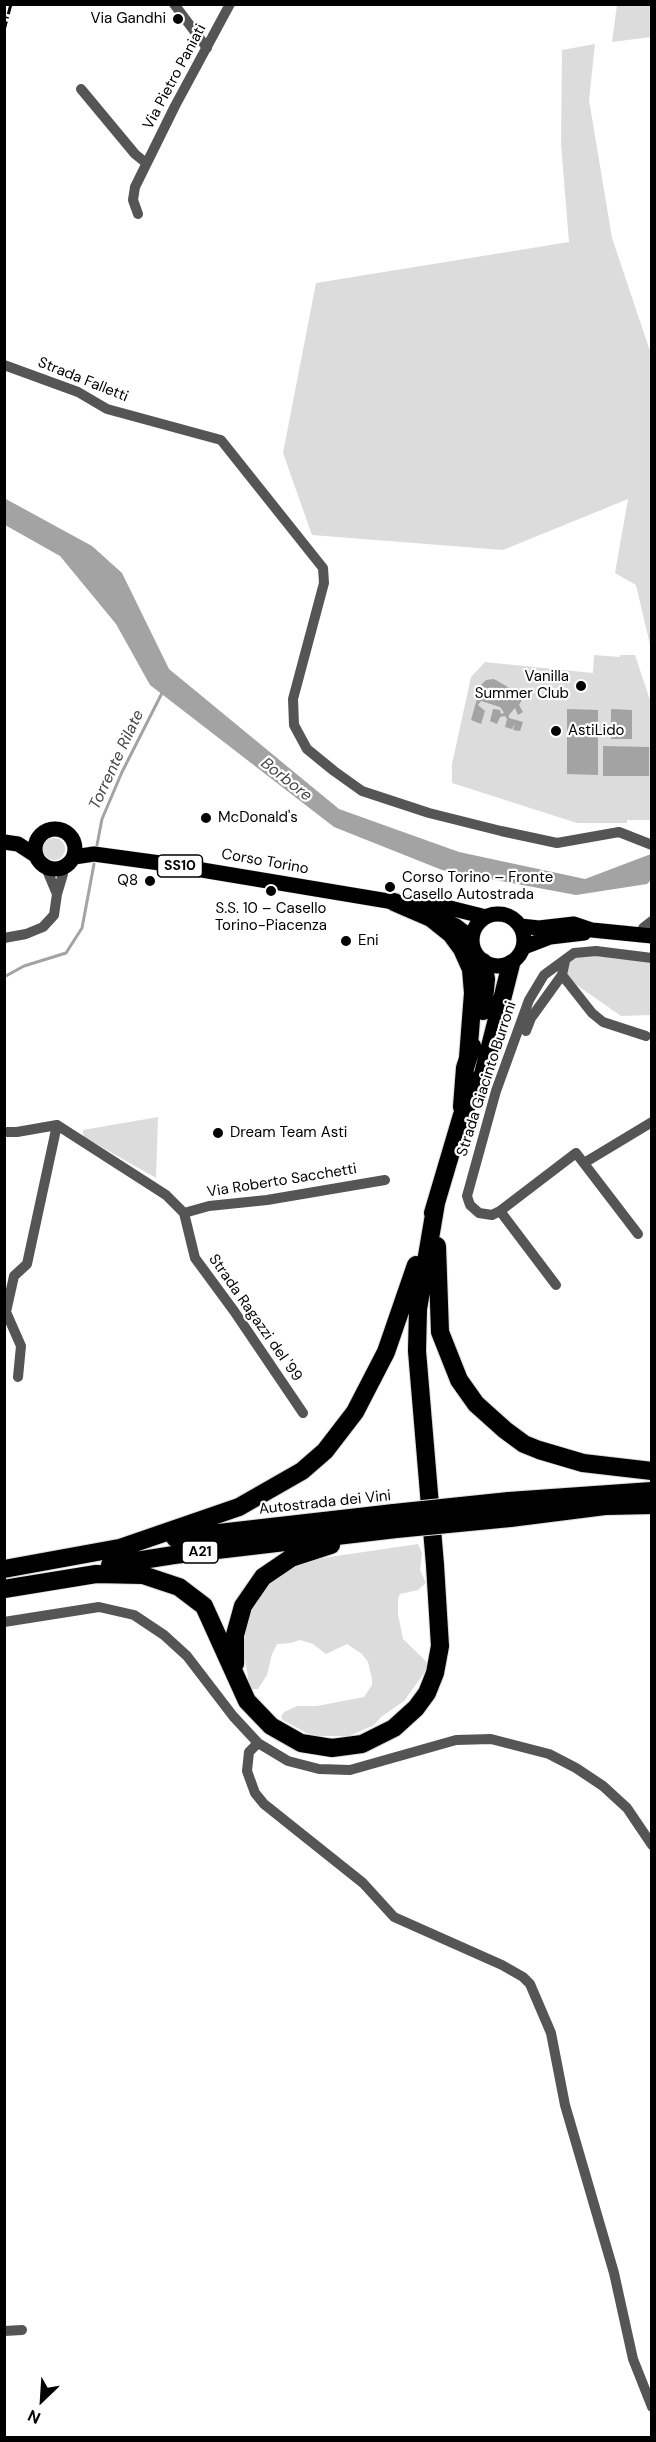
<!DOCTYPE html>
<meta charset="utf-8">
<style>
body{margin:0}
#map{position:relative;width:656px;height:2442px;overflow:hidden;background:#fff;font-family:"DM Sans",sans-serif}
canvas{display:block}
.frame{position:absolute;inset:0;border:6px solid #000;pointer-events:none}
.north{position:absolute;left:12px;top:2370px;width:60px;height:60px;-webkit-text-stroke:4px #fff;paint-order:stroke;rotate:205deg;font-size:16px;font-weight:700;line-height:24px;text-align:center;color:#000}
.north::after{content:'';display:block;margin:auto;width:21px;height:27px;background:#000;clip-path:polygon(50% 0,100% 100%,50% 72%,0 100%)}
</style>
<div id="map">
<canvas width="656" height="2442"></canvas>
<div class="frame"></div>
<div class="north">N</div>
</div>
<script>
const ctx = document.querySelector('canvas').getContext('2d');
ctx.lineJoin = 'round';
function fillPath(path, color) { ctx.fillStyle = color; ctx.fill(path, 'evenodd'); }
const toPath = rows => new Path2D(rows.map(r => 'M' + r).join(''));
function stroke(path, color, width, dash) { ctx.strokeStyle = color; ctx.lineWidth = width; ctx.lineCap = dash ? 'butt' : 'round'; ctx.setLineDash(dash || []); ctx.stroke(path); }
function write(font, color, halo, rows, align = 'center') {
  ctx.font = font + ' "DM Sans",sans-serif'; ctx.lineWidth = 4.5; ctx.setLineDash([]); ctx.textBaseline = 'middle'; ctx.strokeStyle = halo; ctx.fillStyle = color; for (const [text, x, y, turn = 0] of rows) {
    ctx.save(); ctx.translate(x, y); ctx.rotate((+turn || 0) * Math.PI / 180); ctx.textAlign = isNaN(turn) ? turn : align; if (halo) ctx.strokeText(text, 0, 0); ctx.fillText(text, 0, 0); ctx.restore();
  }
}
fillPath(toPath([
 [617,5,651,5,651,37,612,42],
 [595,44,589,100,612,238,651,354,651,649,636,585,615,573,628,499,503,550,312,535,283,453,316,283,569,242,561,144,562,50],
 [594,655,620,657,620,655,635,655,651,703,651,837,650,820,627,820,627,823,577,823,452,783,452,764,471,677,485,662,593,673],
 '43 849a11 11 0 1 1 22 0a11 11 0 1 1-22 0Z',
 [574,953,651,958,651,1015,621,1016,568,979,565,961],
 [158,1117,156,1178,84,1137,83,1133,83,1130],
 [418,1544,422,1553,420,1570,426,1583,418,1590,400,1594,398,1599,398,1614,403,1639,430,1665,404,1701,381,1717,374,1725,349,1736,312,1736,283,1720,281,1717,284,1712,297,1706,317,1706,364,1697,372,1685,372,1679,368,1662,362,1654,347,1644,326,1654,313,1644,300,1640,291,1643,277,1644,272,1654,267,1675,258,1689,252,1689,249,1684,242,1640,244,1616,273,1578,294,1566,309,1560]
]), '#dcdcdc');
fillPath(toPath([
 [4,498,92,546,122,573,169,669,339,809,459,852,585,879,651,854,651,880,647,884,576,895,442,870,334,827,150,685,116,624,60,556,5,525],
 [494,679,522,695,522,700,519,705,523,712,518,715,515,708,509,715,509,718,523,722,520,731,513,730,515,723,512,729,505,727,507,719,505,716,500,717,497,724,490,721,493,709,500,710,501,714,504,713,503,711,500,707,481,701,478,705,485,711,481,724,471,720,481,685,486,680],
 [567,709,598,710,598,775,567,774],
 [611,709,632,710,632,739,611,739],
 [603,746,649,747,649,776,603,776]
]), '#a3a3a3');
stroke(toPath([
 [97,845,102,819,122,772,162,693],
 [4,977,24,966,66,953,82,928,94,864]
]), '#a3a3a3', 3);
const primary = toPath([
 '35 849a20 20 0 1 1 40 0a20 20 0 1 1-40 0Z',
 [4,842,18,844,35,855],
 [74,857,94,854,160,863,394,902,450,908,486,917],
 '472 940a26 26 0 1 1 52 0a26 26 0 1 1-52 0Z',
 [434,915,456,926,472,938],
 [520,926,539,928,574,924,592,930,652,936],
 [524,947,550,937,584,933]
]);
const highway = toPath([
 [394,902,431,918,451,934,462,949,471,969,473,993,468,1058],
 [483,1011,486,979,483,962],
 [462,1107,465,1068,472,1046],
 [433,1213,462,1115,483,1074,511,964],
 [437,1246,440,1332,459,1380,476,1404,505,1430,524,1444,539,1450,583,1463,652,1471],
 [509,1501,652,1491],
 [510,1518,605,1506,652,1505],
 [175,1538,394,1513],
 [120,1548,239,1507,302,1471,325,1451,355,1412,386,1352,416,1265],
 [110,1565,174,1555,396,1529],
 [4,1569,130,1546],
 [4,1589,96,1574,143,1575,179,1587,204,1606,247,1701,271,1726,301,1743,332,1748,362,1744,394,1728,416,1708,427,1693,435,1673,440,1646,435,1565,417,1351,418,1309,436,1203],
 [235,1664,235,1635,243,1606,263,1577,291,1558,331,1545]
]);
stroke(primary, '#dbdbdb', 16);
stroke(highway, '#dbdbdb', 20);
stroke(toPath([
 [174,4,207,48],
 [81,89,135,154,146,163],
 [138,214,133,200,135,187,175,106,230,4],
 [4,365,78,392,107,409,221,440,323,568,324,583,293,699,294,725,307,749,334,771,362,791,429,813,501,831,557,843,619,832,652,845],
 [46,868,57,894,63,874,62,868],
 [642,934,643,928,652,921],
 [4,938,26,934,43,927,54,915,57,894],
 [565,961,562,975,592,1013,603,1022,646,1036],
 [526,1031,531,1018,562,975],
 [4,1132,17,1132,57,1125,166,1195,184,1213,195,1258,234,1311,303,1413],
 [584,1163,652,1122],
 [500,1211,556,1285],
 [184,1213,209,1206,267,1200,385,1180],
 [638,1234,576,1153,500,1211,492,1215,479,1213,470,1205,467,1196,496,1091,529,1000,544,975,574,953,596,951,652,958],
 [18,1377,21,1346,6,1312,14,1276,27,1264,57,1125],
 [4,1622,99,1607,134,1615,164,1635,187,1656,233,1716,258,1743,288,1761,319,1769,350,1770,456,1740,491,1739,549,1754,576,1768,603,1786,627,1808,652,1845],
 [258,1743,249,1752,247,1771,255,1793,264,1804,363,1883,394,1917,502,1965,523,1977,530,1984,551,2033,565,2105,614,2273,633,2359,652,2407],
 [4,2331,22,2330]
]), '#555', 10);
stroke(primary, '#000', 15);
stroke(highway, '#000', 18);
stroke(toPath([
 [4,30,11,4]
]), '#000', 3, [9, 3, 1.5, 3]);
const highwayBridge = toPath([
 [394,1513,509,1501],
 [396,1529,510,1518]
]);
stroke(highwayBridge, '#dbdbdb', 20, []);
stroke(highwayBridge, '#000', 18);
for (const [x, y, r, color] of [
 [178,19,6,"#000"],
 [581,686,6,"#000"],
 [556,731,6,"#000"],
 [206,818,6,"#000"],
 [150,881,6,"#000"],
 [390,887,6,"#000"],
 [271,891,6,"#000"],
 [346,941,6,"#000"],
 [218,1133,6,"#000"]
]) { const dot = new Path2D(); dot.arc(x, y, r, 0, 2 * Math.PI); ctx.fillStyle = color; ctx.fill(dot); stroke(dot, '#fff', 2); }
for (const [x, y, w] of [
 [180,866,45],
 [200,1552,36]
]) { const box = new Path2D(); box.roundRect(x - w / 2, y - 11, w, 22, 4.5); ctx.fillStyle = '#fff'; ctx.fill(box); stroke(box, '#000', 1.5); }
write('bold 14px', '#000', null, [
 ["SS10",180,866],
 ["A21",200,1552]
]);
write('15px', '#000', '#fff', [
 ["Via Gandhi",166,19,"right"],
 ["Vanilla",569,677,"right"],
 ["Summer Club",569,694,"right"],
 ["AstiLido",568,731],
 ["McDonald's",218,818],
 ["Corso Torino – Fronte",402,878],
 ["Casello Autostrada",402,895],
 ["Q8",138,881,"right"],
 ["S.S. 10 – Casello",271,909,"center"],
 ["Torino-Piacenza",271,926,"center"],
 ["Eni",358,941],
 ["Dream Team Asti",230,1133]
], 'left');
write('15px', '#000', '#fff', [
 ["Via Pietro Paniati",175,77,-62],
 ["Strada Falletti",83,380,22],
 ["Corso Torino",265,862,10],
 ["Strada Giacinto Burroni",487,1079,-72],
 ["Via Roberto Sacchetti",282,1181,-9],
 ["Strada Ragazzi del '99",255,1318,55],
 ["Autostrada dei Vini",325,1503,-6]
]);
write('italic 16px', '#444', '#fff', [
 ["Torrente Rilate",117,760,-65],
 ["Borbore",286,780,38]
]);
</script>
